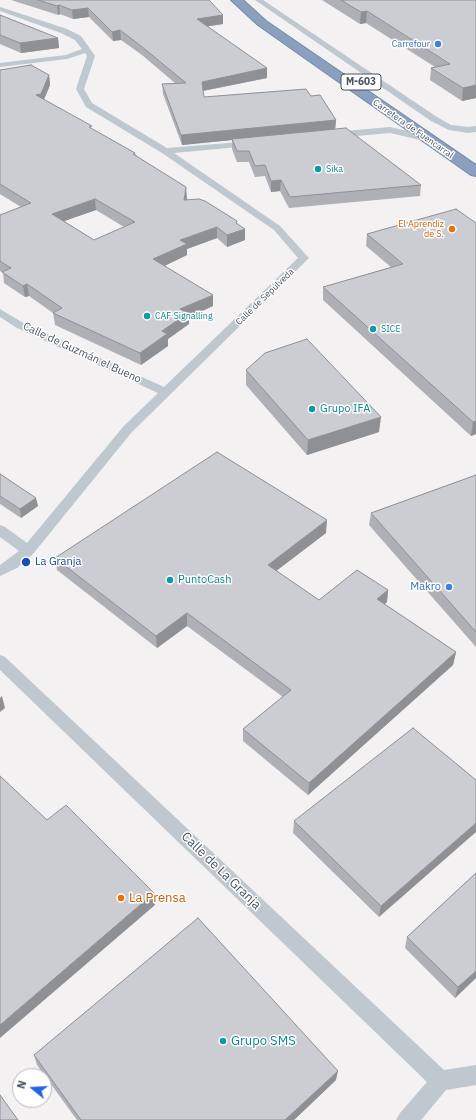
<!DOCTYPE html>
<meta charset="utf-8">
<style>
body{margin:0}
#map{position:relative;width:476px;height:1120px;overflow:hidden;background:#f3f1f1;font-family:"IBM Plex Sans",sans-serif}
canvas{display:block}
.north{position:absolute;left:12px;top:1068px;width:40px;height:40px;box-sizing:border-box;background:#fff;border:1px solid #b6babf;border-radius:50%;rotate:288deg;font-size:11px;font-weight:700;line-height:16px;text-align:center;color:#49535e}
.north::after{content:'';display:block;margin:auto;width:14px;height:18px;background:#1f67df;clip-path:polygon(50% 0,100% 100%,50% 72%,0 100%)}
</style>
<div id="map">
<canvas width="476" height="1120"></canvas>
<div class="north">N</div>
</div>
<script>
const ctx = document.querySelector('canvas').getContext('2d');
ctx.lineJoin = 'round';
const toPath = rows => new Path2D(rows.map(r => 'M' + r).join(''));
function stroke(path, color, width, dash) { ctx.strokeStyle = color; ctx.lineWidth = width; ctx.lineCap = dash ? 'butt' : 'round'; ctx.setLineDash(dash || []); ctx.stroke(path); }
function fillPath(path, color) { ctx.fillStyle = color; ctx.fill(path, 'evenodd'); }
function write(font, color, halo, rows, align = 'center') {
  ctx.font = font + ' "IBM Plex Sans",sans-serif'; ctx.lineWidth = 3; ctx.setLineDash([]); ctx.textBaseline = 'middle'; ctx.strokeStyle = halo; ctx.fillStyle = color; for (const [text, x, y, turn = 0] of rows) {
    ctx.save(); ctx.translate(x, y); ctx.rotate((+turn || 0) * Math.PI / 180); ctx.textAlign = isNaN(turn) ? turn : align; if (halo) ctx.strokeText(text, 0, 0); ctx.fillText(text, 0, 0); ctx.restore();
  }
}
const highway = toPath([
 [231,0,243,0,266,21,476,165,476,176,471,175,258,25,231,0]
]);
stroke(highway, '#768baa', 2);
fillPath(toPath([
 [255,0,263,0,437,117,451,125,468,127,476,126,476,132,468,133,449,130,431,121,255,0],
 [0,7,67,29,81,36,95,56,84,89,92,103,167,148,253,141,254,143,250,146,174,153,280,226,309,258,131,433,33,554,17,568,0,576,0,565,19,551,0,537,0,525,5,527,27,543,123,427,158,393,17,328,0,317,0,309,25,324,164,387,298,258,274,230,162,153,86,107,76,89,87,56,85,53,67,59,0,67,0,63,66,55,82,49,75,40,61,33,0,11,0,7],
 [390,127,428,136,429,138,425,141,390,133,334,138,330,135,334,132,390,127],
 [0,655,5,657,444,1070,476,1065,476,1085,446,1090,421,1120,396,1120,400,1113,427,1082,0,670,0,655]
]), '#bfc7cf');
fillPath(highway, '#8ba0be');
fillPath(toPath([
 [11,0,209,0,223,24,208,26,267,78,203,91,204,97,311,96,336,120,335,129,421,185,420,196,289,208,280,191,271,192,265,176,255,177,249,162,237,162,232,149,232,140,182,145,163,94,162,84,175,83,142,55,121,40,113,41,89,17,73,19,60,14,58,15],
 [322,0,476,0,476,98,462,101,430,80,431,68,435,67,366,23,360,24],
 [0,15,58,38,59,48,21,53,0,44],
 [0,70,49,75,50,85,44,100,92,129,135,153,136,155,187,198,186,199,237,224,245,240,227,247,217,238,187,249,187,255,164,266,213,306,189,317,189,324,168,339,168,346,141,365,55,325,53,313,29,296,25,297,4,283,3,273,0,271,0,215,21,207,0,194],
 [96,210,124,227,94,240,64,221],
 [476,223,476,434,471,436,323,300,323,287,391,267,366,246,367,234],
 [246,370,379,432,307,455,246,385],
 [0,474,38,506,21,518,0,504],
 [476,475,476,647,369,525,371,513],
 [326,533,276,571,319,600,388,590,387,602,384,604,456,652,453,665,308,795,243,741,243,729,283,697,187,626,157,648,57,570,55,558],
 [476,780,379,917,293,833,294,821],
 [476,873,476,978,455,998,405,948,407,937],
 [34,1055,336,1080,294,1120,77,1120,37,1065]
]), '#afb0b5');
fillPath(toPath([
 [59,5,60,14,58,15,57,6],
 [88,8,89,17,73,19,72,10],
 [367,11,366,23,360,24,361,12],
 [223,15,223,24,197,28,197,19],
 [120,30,121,40,113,41,112,32],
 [58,38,59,48,21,53,20,43],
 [267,68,267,78,202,91,202,82],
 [49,75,50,85,42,104,36,95],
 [476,85,476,98,462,101,463,88],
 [336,120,335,131,232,139,232,140,182,145,181,135],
 [281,180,280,191,271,192,271,181],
 [186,187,187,198,184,211,184,200],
 [95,199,96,210,53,225,52,214],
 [237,221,237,232,245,229,245,240,227,247,227,235],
 [217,227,217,238,187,249,187,255,154,271,153,259,180,240],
 [27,284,29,296,25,297,23,286],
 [213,295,213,306,189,317,189,324,168,339,168,346,141,365,140,353,162,331,180,309],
 [381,417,379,432,307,455,308,440],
 [476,421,476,434,471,436,473,422],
 [36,498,38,506,21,518,20,509],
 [327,520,326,533,267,578,268,565],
 [388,590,387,602,376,612,377,599],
 [187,613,187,626,157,648,156,636],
 [456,652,453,665,308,795,309,783],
 [2,696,5,708,0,712,0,698],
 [476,823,476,832,379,917,381,906],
 [154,893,155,905,0,1038,0,1025],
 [476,971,476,978,455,998,458,987],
 [338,1071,336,1080,294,1120,285,1120]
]), '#8e9094');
const building = toPath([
 [38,0,209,0,223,15,197,19,267,68,202,82,204,97,306,89,311,96,320,95,336,120,181,135,162,84,186,83,141,46,120,30,112,32,88,8,72,10,59,5,57,6,38,0],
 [341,0,476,0,476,85,463,88,431,68,450,64,367,11,361,12,341,0],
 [0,15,58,38,20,43,0,35,0,15],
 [31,65,49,75,41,94,36,95,92,126,89,127,135,153,133,154,186,187,184,200,199,199,205,201,237,221,236,223,245,229,227,235,217,227,180,240,187,244,153,259,213,295,180,309,188,313,162,331,167,334,140,353,53,313,62,308,27,284,23,286,2,272,11,268,0,261,0,215,31,203,0,184,0,70,31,65],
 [95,199,135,222,94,240,52,214,95,199],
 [346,128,421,185,290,197,281,180,271,181,265,165,255,166,249,151,237,151,232,139,346,128],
 [456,209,476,223,476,421,473,422,323,287,403,264,367,234,456,209],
 [307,339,381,417,308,440,246,370,265,353,307,339],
 [217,452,327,520,268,565,319,600,357,570,388,590,377,599,456,652,309,783,243,729,291,690,187,613,156,636,55,558,217,452],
 [0,474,36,498,20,509,0,496,0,474],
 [476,475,476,632,371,513,476,475],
 [413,728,476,780,476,823,381,906,294,821,413,728],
 [0,776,47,820,66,805,154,893,0,1025,0,776],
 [476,873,476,971,458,987,407,937,476,873],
 [198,918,338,1071,285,1120,81,1120,34,1055,198,918],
 [0,1095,18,1120,0,1120,0,1095]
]);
fillPath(building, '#cbcdd3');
stroke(building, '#8e9094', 1);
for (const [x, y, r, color] of [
 [438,44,4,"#3f7fe0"],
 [318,169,4,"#0f9aa8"],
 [452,229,4,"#e8710a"],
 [147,316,4,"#0f9aa8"],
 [373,329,4,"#0f9aa8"],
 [312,409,4,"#0f9aa8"],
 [26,562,5,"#1a4fb4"],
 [170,580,4,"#0f9aa8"],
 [449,587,4,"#3f7fe0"],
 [121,898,4,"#e8710a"],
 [223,1041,4,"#0f9aa8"]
]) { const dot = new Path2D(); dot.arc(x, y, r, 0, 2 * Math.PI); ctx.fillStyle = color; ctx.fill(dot); stroke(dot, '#fff', 1.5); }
write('9px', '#366cbe', '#fff', [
 ["Carrefour",430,44]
], 'right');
write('9px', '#49535e', '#fff', [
 ["Carretera de Fuencarral",413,129,35],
 ["Calle de Sepúlveda",265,297,-44]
]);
write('9px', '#0d838f', '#fff', [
 ["Sika",326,169],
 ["CAF Signalling",155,316],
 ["SICE",381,329]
], 'left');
write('9px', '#c56008', '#fff', [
 ["El Aprendiz",444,224],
 ["de S.",444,234]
], 'right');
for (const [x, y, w] of [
 [361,82,40]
]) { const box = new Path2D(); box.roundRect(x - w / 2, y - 8, w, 16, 3); ctx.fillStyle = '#fff'; ctx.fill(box); stroke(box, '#49535e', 1); }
write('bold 10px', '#49535e', null, [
 ["M-603",361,82]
]);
write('11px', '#49535e', '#fff', [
 ["Calle de Guzmán el Bueno",82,353,25]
]);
write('11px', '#0d838f', '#fff', [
 ["Grupo IFA",320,409],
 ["PuntoCash",178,580]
], 'left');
write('11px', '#164399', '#fff', [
 ["La Granja",35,562]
], 'left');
write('11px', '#366cbe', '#fff', [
 ["Makro",441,587]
], 'right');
write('13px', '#49535e', '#fff', [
 ["Calle de La Granja",221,871,44]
]);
write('13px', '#c56008', '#fff', [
 ["La Prensa",129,898]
], 'left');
write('13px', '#0d838f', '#fff', [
 ["Grupo SMS",231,1041]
], 'left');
</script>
